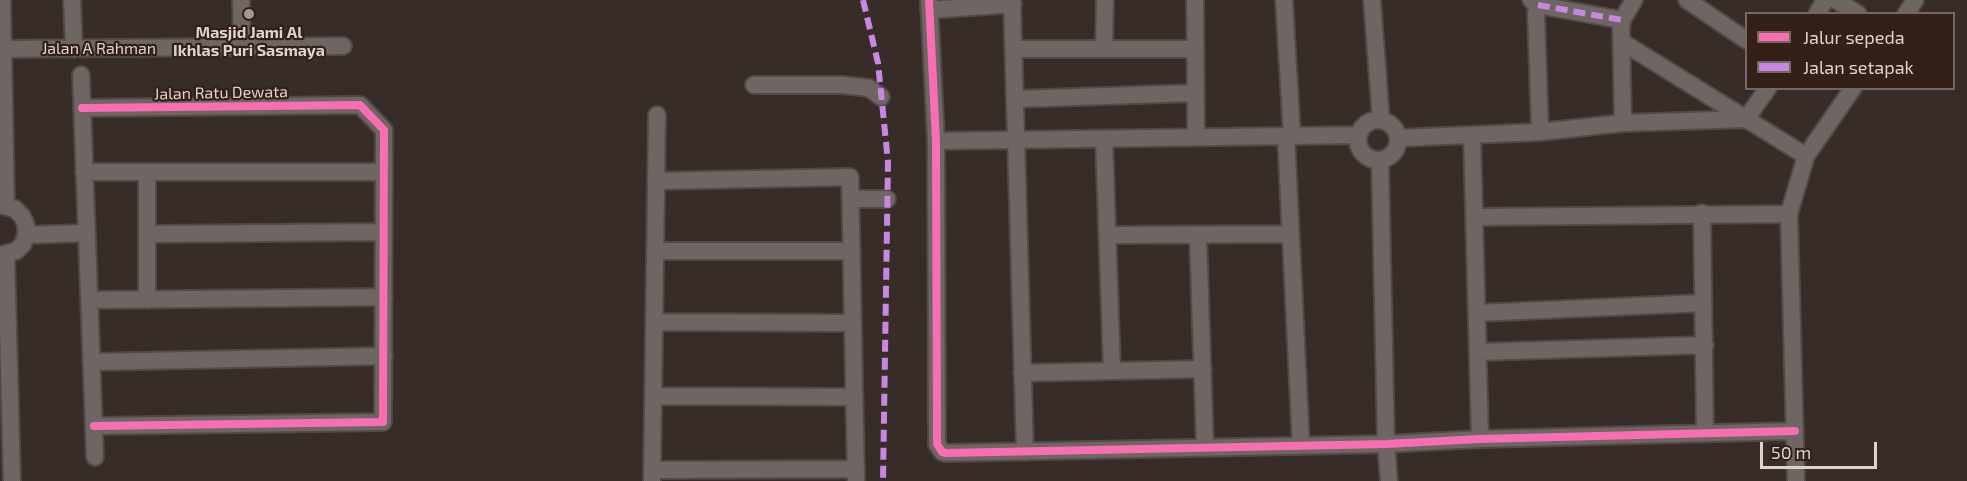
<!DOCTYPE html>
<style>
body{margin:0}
#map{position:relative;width:1967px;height:481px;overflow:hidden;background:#372c27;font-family:"Exo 2",sans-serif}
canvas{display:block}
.legend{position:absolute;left:1745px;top:12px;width:210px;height:78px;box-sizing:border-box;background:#332018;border:2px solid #786760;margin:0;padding:8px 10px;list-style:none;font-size:18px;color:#dfd2cc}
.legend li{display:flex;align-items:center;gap:12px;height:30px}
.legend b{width:30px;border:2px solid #786760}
.scale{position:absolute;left:1760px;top:442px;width:117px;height:27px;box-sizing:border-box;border:3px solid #dfd2cc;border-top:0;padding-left:8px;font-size:18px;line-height:21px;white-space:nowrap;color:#dfd2cc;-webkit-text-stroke:4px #332018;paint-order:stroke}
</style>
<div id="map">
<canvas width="1967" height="481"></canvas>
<ul class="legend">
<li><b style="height:8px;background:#f96db3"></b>Jalur sepeda</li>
<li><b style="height:8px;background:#c787e3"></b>Jalan setapak</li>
</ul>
<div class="scale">50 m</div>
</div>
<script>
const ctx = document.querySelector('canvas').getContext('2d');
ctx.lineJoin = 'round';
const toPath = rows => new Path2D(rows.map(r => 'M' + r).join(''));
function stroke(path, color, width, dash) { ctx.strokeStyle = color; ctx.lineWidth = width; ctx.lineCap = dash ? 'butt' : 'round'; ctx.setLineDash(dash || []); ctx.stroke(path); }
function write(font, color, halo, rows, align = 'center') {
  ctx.font = font + ' "Exo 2",sans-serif'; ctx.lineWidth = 4.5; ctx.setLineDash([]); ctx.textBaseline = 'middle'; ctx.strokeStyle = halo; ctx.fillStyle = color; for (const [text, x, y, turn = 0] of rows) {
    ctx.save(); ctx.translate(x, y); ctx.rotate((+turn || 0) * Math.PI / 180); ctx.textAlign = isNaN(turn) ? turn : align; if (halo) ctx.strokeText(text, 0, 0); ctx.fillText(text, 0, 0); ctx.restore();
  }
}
const minor = toPath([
 [2,0,6,205],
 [72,0,74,49],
 [241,0,242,47],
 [929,0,936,141,937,444,942,452,946,453,1386,444,1480,439,1795,431],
 [1012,0,1025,452],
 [1195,0,1196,137],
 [1284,0,1292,136],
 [1372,0,1381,120],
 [1531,0,1538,5,1622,20],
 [1687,0,1746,40],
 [1836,0,1858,14],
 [929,10,1013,4],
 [1817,14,1825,0],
 [1906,14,1915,0],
 [1622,42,1806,156],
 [0,49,343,46],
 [1014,49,1195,49],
 [1104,49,1105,0],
 [81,75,95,457],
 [754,85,843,85,869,88,881,97],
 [1015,99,1195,93],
 [82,108,360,105,384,130,383,422,94,426],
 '1358 140a20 20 0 1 1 40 0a20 20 0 1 1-40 0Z',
 [1623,123,1621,28,1622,20,1634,0],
 [1540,132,1536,13,1540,0],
 [1472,135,1480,439],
 [1286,136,1301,446],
 [1398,138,1540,132,1623,123,1746,119,1768,88],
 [1104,139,1112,371],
 [936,141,1359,135],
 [1380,160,1386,444,1389,481],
 [84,172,384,172],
 [147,172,147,300],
 [656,181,850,177,856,481],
 [851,199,887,199],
 [0,205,15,209,22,216,26,225,26,235,23,244,16,251,0,255],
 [1702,213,1705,433],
 [1474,217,1789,214],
 [147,234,384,232],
 [26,235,86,233],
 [1107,235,1291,234],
 [1198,235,1205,448],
 [655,251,852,251],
 [6,255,12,481],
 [89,300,384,297],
 [1477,313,1703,303],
 [655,322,853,323],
 [1479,352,1705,345],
 [91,362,384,356],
 [1022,373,1203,369],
 [654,396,854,397],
 [653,470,856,469],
 [652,481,657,115],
 [1796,481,1789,214,1806,156,1853,88]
]);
stroke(minor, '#544a45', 20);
stroke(minor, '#6e6662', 16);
stroke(toPath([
 [863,0,878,63,888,162,883,481],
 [1538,5,1622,20]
]), '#c787e3', 6, [12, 6]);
stroke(toPath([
 [929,0,936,141,937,444,942,452,946,453,1386,444,1480,439,1795,431],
 [82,108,360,105,384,130,383,422,94,426]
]), '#f96db3', 8);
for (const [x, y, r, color] of [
 [249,14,6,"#a49892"]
]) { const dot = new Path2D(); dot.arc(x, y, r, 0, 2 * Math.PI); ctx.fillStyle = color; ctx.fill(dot); stroke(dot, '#332018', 2); }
write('bold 16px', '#dfd2cc', '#332018', [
 ["Masjid Jami Al",249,33],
 ["Ikhlas Puri Sasmaya",249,51]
]);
write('16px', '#dfd2cc', '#332018', [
 ["Jalan A Rahman",99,49],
 ["Jalan Ratu Dewata",221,93,-1]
]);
</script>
